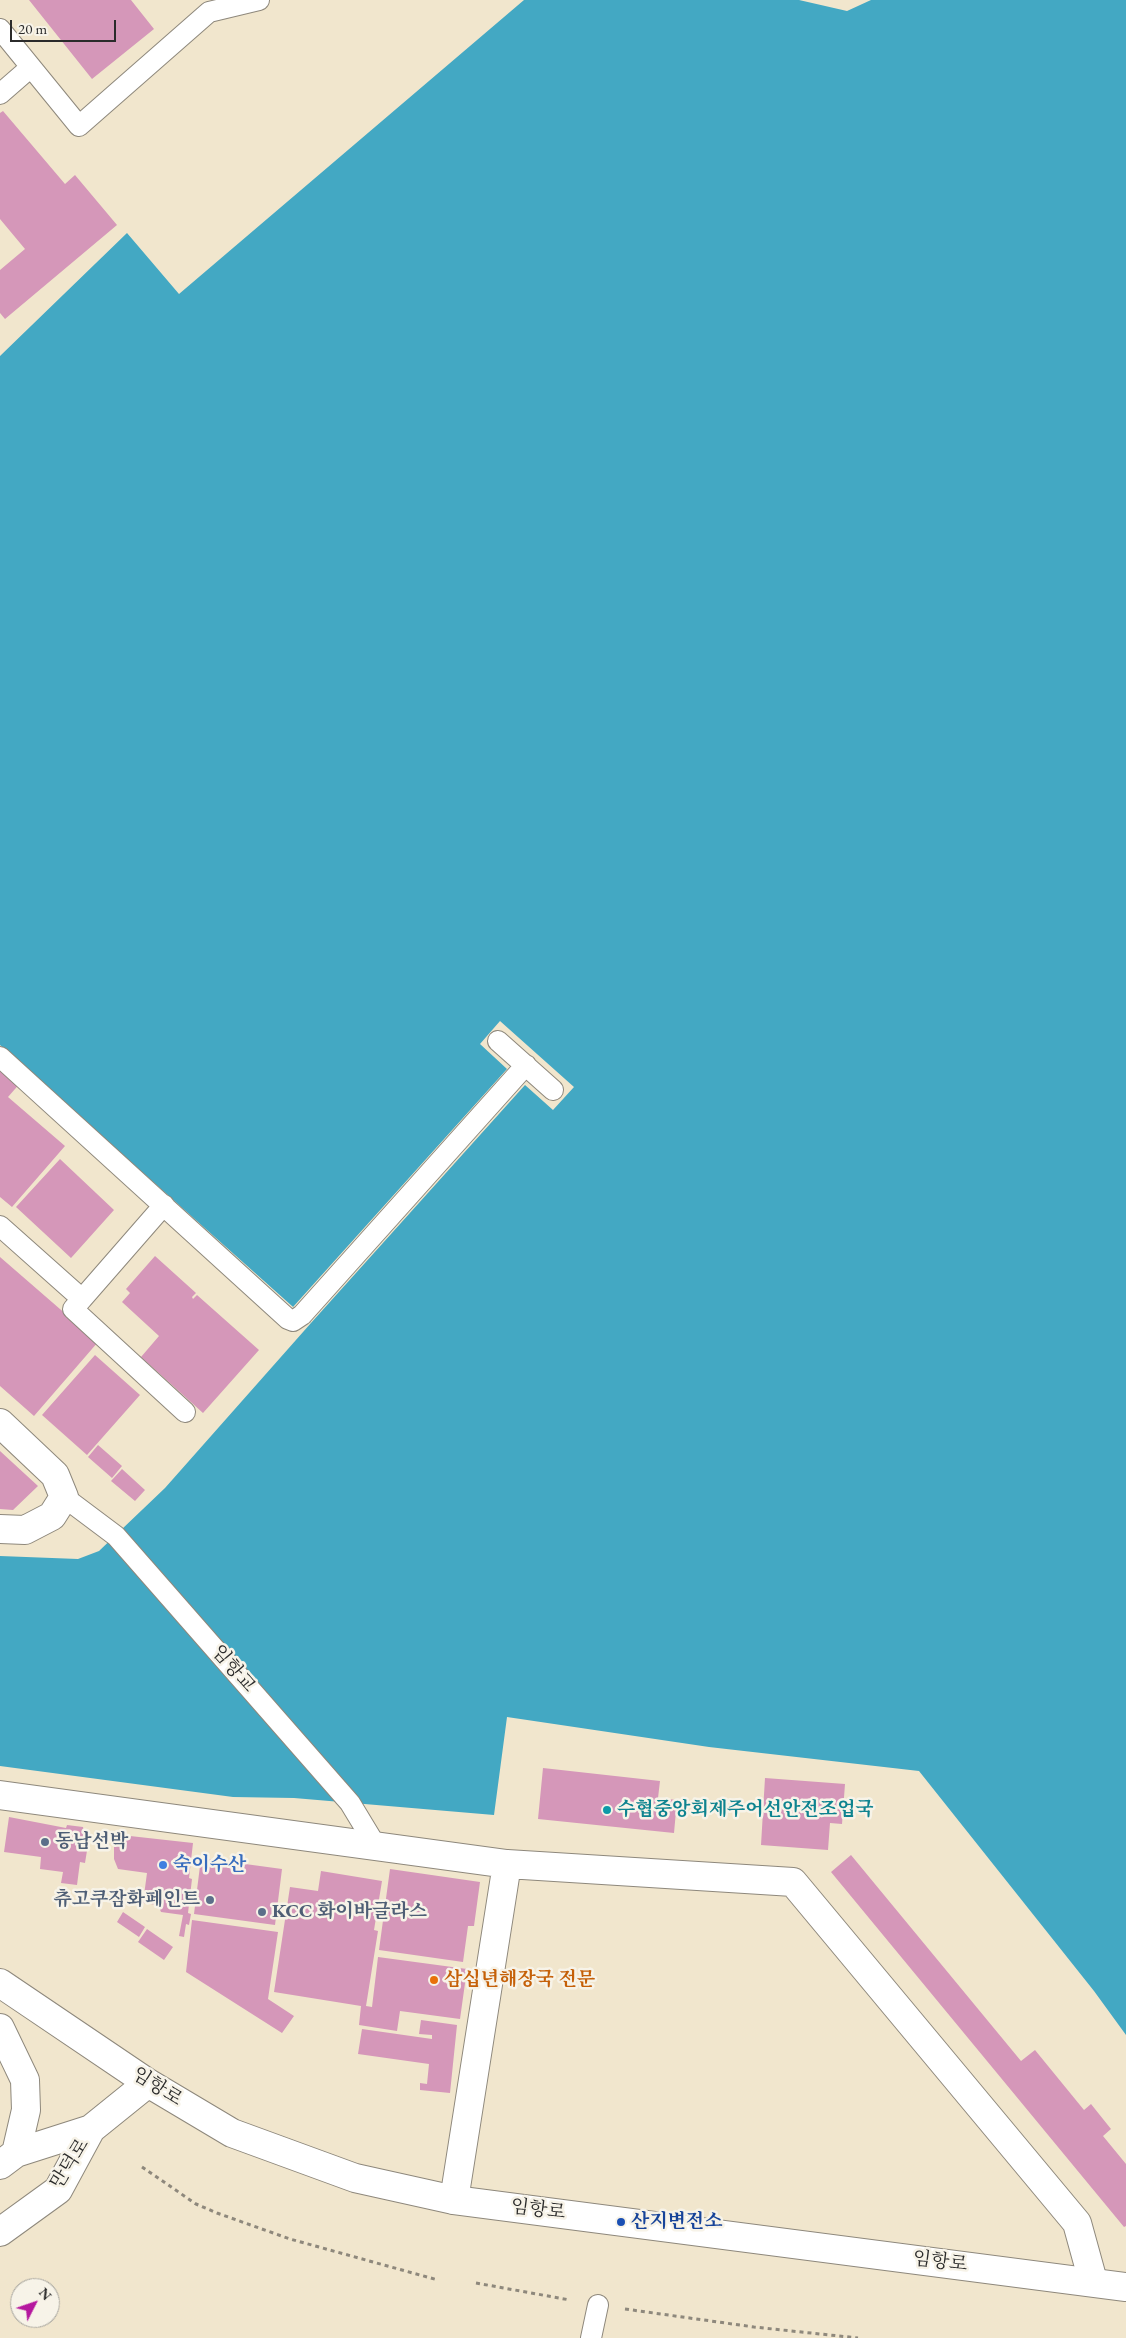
<!DOCTYPE html>
<meta charset="utf-8">
<style>
body{margin:0}
#map{position:relative;width:1126px;height:2338px;overflow:hidden;background:#f1e6cd;font-family:"EB Garamond",serif}
canvas{display:block}
.north{position:absolute;left:10px;top:2278px;width:50px;height:50px;box-sizing:border-box;background:#f7f3e8;border:1px solid #a5a39c;border-radius:50%;rotate:49deg;font-size:14px;font-weight:700;line-height:20px;text-align:center;color:#2b2b2b}
.north::after{content:'';display:block;margin:auto;width:18px;height:22px;background:#b5179e;clip-path:polygon(50% 0,100% 100%,50% 72%,0 100%)}
.scale{position:absolute;left:10px;top:20px;width:106px;height:22px;box-sizing:border-box;border:2px solid #2b2b2b;border-top:0;padding-left:6px;font-size:15px;line-height:18px;white-space:nowrap;color:#2b2b2b;-webkit-text-stroke:4px #f7f3e8;paint-order:stroke}
</style>
<div id="map">
<canvas width="1126" height="2338"></canvas>
<div class="north">N</div>
<div class="scale">20 m</div>
</div>
<script>
const ctx = document.querySelector('canvas').getContext('2d');
ctx.lineJoin = 'round';
function fillPath(path, color) { ctx.fillStyle = color; ctx.fill(path, 'evenodd'); }
const toPath = rows => new Path2D(rows.map(r => 'M' + r).join(''));
function stroke(path, color, width, dash) { ctx.strokeStyle = color; ctx.lineWidth = width; ctx.lineCap = dash ? 'butt' : 'round'; ctx.setLineDash(dash || []); ctx.stroke(path); }
function write(font, color, halo, rows, align = 'center') {
  ctx.font = font + ' "EB Garamond","Noto Serif KR",serif'; ctx.lineWidth = 5; ctx.setLineDash([]); ctx.textBaseline = 'middle'; ctx.strokeStyle = halo; ctx.fillStyle = color; for (const [text, x, y, turn = 0] of rows) {
    ctx.save(); ctx.translate(x, y); ctx.rotate((+turn || 0) * Math.PI / 180); ctx.textAlign = isNaN(turn) ? turn : align; if (halo) ctx.strokeText(text, 0, 0); ctx.fillText(text, 0, 0); ctx.restore();
  }
}
fillPath(toPath([
 [524,0,799,0,847,11,871,0,1126,0,1126,2035,1094,1991,919,1771,709,1747,507,1717,494,1815,294,1798,233,1797,0,1766,0,1556,78,1559,99,1551,165,1488,311,1323,0,1045,0,356,127,233,179,294]
]), '#43a8c3');
fillPath(toPath([
 [500,1021,574,1087,553,1110,525,1085,311,1323,293,1307,507,1069,480,1044]
]), '#f1e6cd');
fillPath(toPath([
 [29,0,131,0,154,29,92,79],
 [3,111,65,184,75,175,117,225,5,319,0,313,0,270,25,249,0,219,0,113],
 [0,1062,22,1081,8,1097,65,1146,12,1207,0,1197],
 [60,1159,114,1210,71,1258,16,1207],
 [155,1256,196,1293,192,1297,193,1299,197,1295,259,1350,203,1413,141,1357,159,1336,122,1302,130,1293,126,1289],
 [0,1257,98,1342,34,1416,0,1386],
 [95,1355,140,1395,87,1455,42,1415],
 [98,1445,122,1466,112,1478,88,1457],
 [0,1451,38,1486,13,1510,0,1509],
 [122,1469,145,1490,135,1501,111,1481],
 [543,1768,660,1781,658,1798,677,1800,674,1833,538,1819],
 [765,1778,845,1784,842,1824,830,1823,828,1850,761,1845],
 [9,1817,66,1828,67,1825,83,1827,84,1832,90,1832,85,1863,80,1862,77,1885,61,1883,63,1872,40,1869,41,1857,4,1852],
 [121,1835,193,1843,189,1878,192,1879,188,1913,191,1914,189,1925,186,1924,184,1937,179,1936,183,1915,161,1912,158,1905,143,1903,147,1873,118,1869,114,1859,114,1843],
 [851,1855,1021,2061,1035,2050,1084,2110,1091,2104,1111,2129,1103,2136,1126,2164,1126,2226,1124,2227,831,1872],
 [201,1858,282,1869,275,1925,194,1914],
 [390,1869,480,1882,474,1926,468,1926,463,1962,379,1950],
 [321,1871,382,1881,374,1930,378,1931,366,2006,372,2007,378,1957,467,1969,460,2019,400,2011,397,2031,359,2025,361,2006,274,1992,290,1887,318,1891],
 [123,1912,145,1927,139,1937,117,1922],
 [192,1920,278,1932,268,1999,294,2016,282,2033,186,1972],
 [147,1929,173,1947,164,1960,138,1942],
 [421,2020,457,2025,450,2093,420,2090,420,2083,427,2084,429,2064,358,2054,362,2029,432,2039,432,2035,419,2034]
]), '#d597b9');
const service = toPath([
 [0,29,79,126,209,12,259,0],
 [0,94,31,67],
 [498,1041,553,1090],
 [0,1057,288,1319,293,1321,302,1315,526,1065],
 [0,1226,82,1299,164,1205],
 [82,1299,73,1309,185,1412],
 [64,1497,116,1536,350,1803,376,1846],
 [591,2338,598,2305]
]);
const minor = toPath([
 [0,1423,55,1475,64,1497,52,1516,25,1530,0,1529],
 [0,1795,507,1864,793,1882,1077,2223,1093,2281],
 [454,2200,507,1864]
]);
const secondary = toPath([
 [0,1983,148,2083,232,2133,355,2178,454,2200,1126,2287],
 [0,2028,25,2080,26,2110,16,2153],
 [0,2165,16,2153,91,2129],
 [0,2232,58,2190,91,2129,148,2083]
]);
stroke(service, '#8e887c', 22);
stroke(minor, '#8e887c', 30);
stroke(secondary, '#8e887c', 30);
stroke(toPath([
 [142,2167,196,2204,217,2213,290,2239,438,2280],
 [476,2283,570,2300],
 [625,2309,754,2327,858,2338]
]), '#8e887c', 3, [4, 4]);
stroke(service, '#fff', 20);
stroke(minor, '#fff', 28);
stroke(secondary, '#fff', 28);
for (const [x, y, r, color] of [
 [607,1810,5,"#0f9aa8"],
 [45,1842,5,"#5c6f8a"],
 [163,1865,5,"#3f7fe0"],
 [210,1900,5,"#5c6f8a"],
 [262,1912,5,"#5c6f8a"],
 [434,1980,5,"#e8710a"],
 [621,2222,5,"#1a4fb4"]
]) { const dot = new Path2D(); dot.arc(x, y, r, 0, 2 * Math.PI); ctx.fillStyle = color; ctx.fill(dot); stroke(dot, '#f7f3e8', 2); }
write('19px', '#2b2b2b', '#f7f3e8', [
 ["임항교",233,1669,49],
 ["임항로",157,2087,32],
 ["만덕로",70,2164,-58],
 ["임항로",538,2210,7],
 ["임항로",940,2262,7]
]);
write('bold 19px', '#0d838f', '#f7f3e8', [
 ["수협중앙회제주어선안전조업국",617,1810]
], 'left');
write('bold 19px', '#4e5e75', '#f7f3e8', [
 ["동남선박",55,1842],
 ["츄고쿠잠화페인트",200,1900,"right"],
 ["KCC 화이바글라스",272,1912]
], 'left');
write('bold 19px', '#366cbe', '#f7f3e8', [
 ["숙이수산",173,1865]
], 'left');
write('bold 19px', '#c56008', '#f7f3e8', [
 ["삼십년해장국 전문",444,1980]
], 'left');
write('bold 19px', '#164399', '#f7f3e8', [
 ["산지변전소",631,2222]
], 'left');
</script>
